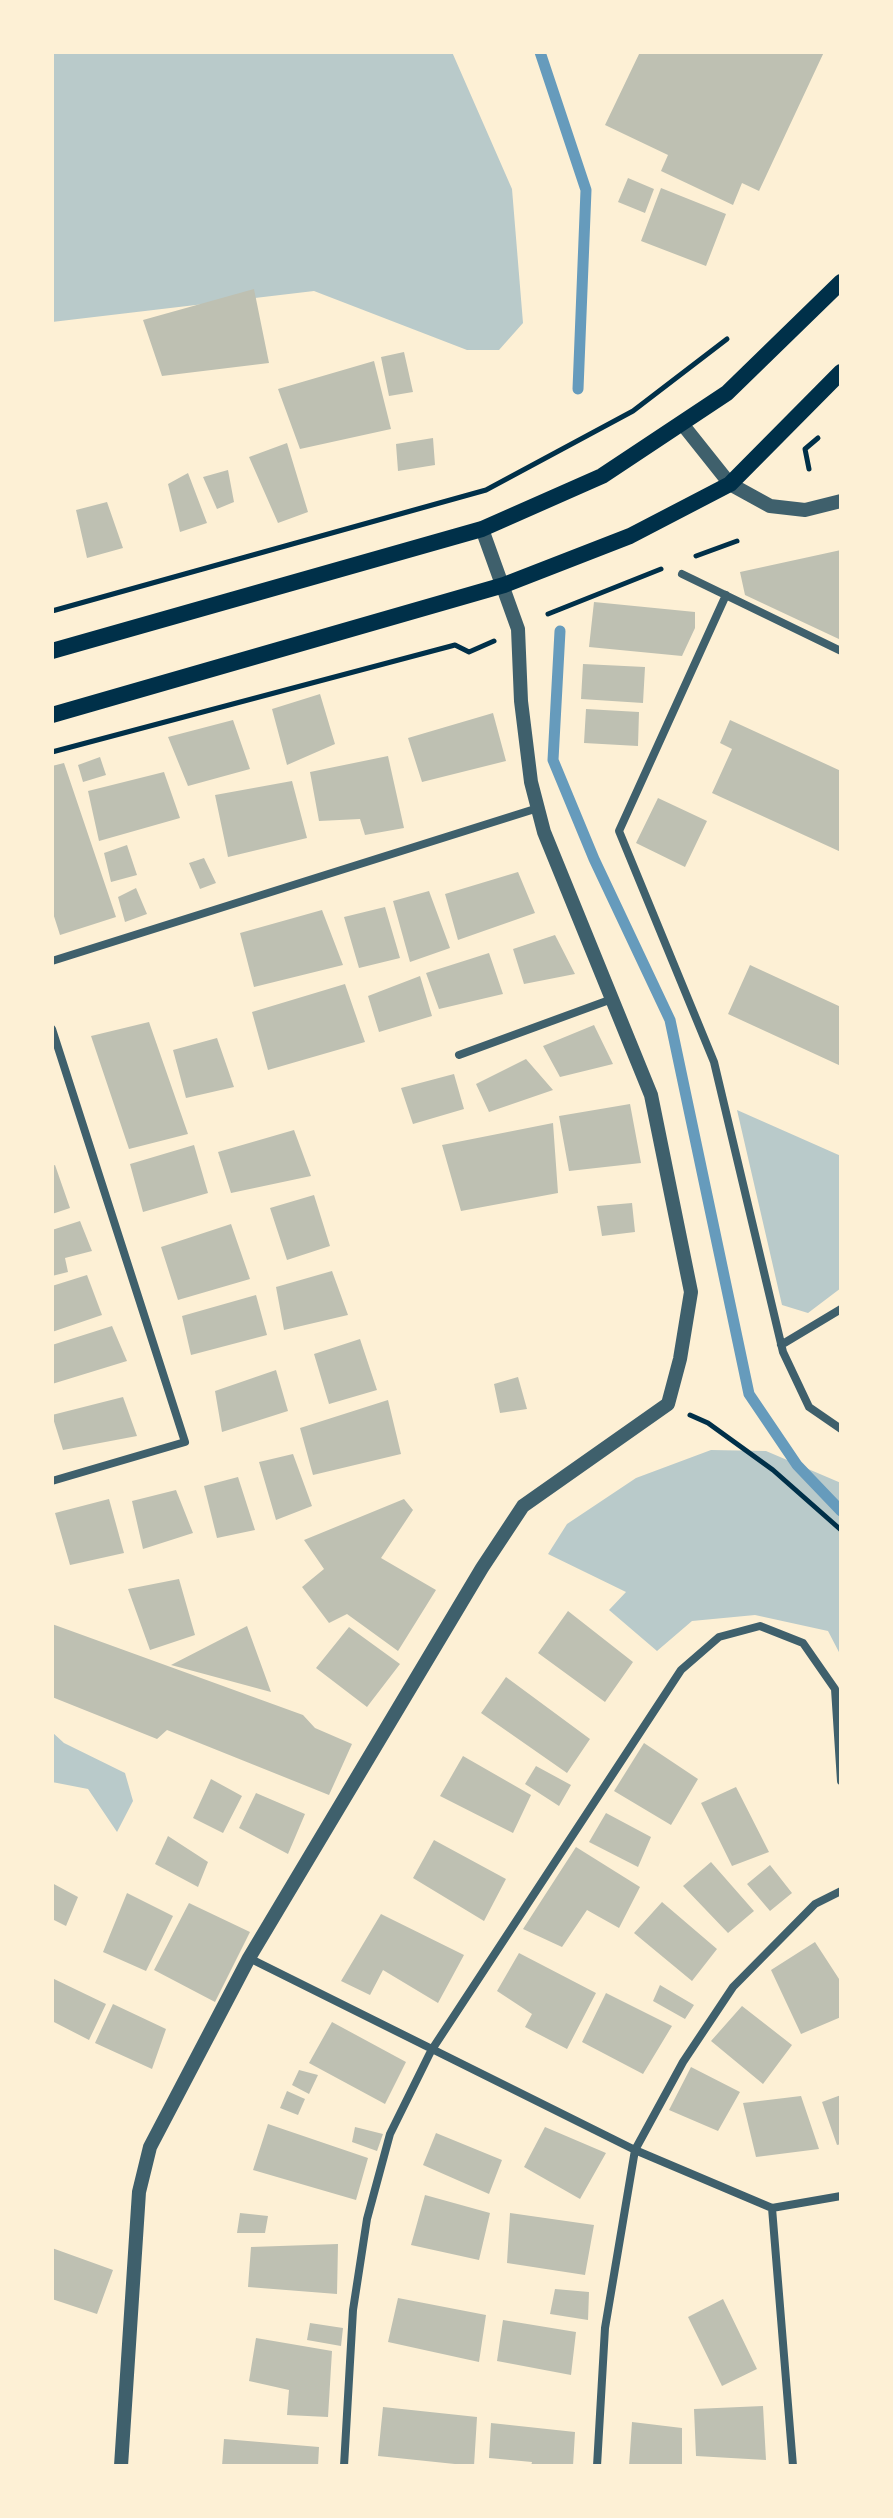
<!DOCTYPE html>
<style>
body{margin:0}
#map{position:relative;width:893px;height:2518px;overflow:hidden;background:#fdf0d5;font-family:"Work Sans",sans-serif}
canvas{display:block}
.frame{position:absolute;inset:0;border:54px solid #fdf0d5;pointer-events:none}
</style>
<div id="map">
<canvas width="893" height="2518"></canvas>
<div class="frame"></div>
</div>
<script>
const ctx = document.querySelector('canvas').getContext('2d');
ctx.lineJoin = 'round';
function fillPath(path, color) { ctx.fillStyle = color; ctx.fill(path, 'evenodd'); }
const toPath = rows => new Path2D(rows.map(r => 'M' + r).join(''));
function stroke(path, color, width, dash) { ctx.strokeStyle = color; ctx.lineWidth = width; ctx.lineCap = dash ? 'butt' : 'round'; ctx.setLineDash(dash || []); ctx.stroke(path); }
fillPath(toPath([
 [52,52,452,52,512,189,523,323,499,350,467,350,314,291,52,322],
 [737,1110,841,1156,841,1288,808,1313,782,1305],
 [711,1450,766,1451,841,1483,841,1656,828,1631,755,1615,692,1621,657,1651,609,1610,626,1592,548,1554,567,1524,636,1478],
 [52,1732,64,1743,125,1773,133,1801,117,1832,88,1789,52,1782]
]), '#b9caca');
stroke(toPath([
 [540,52,586,190,578,389],
 [560,631,553,760,594,859,670,1020,749,1394,797,1465,841,1511]
]), '#669bbc', 11);
fillPath(toPath([
 [640,52,824,52,759,191,742,183,733,205,661,171,668,155,605,125],
 [628,178,654,189,645,213,618,202],
 [661,188,726,214,706,266,641,241],
 [254,289,269,363,162,376,143,320],
 [404,352,413,392,389,396,381,357],
 [374,361,391,429,300,449,278,389],
 [433,438,435,465,398,471,396,444],
 [287,443,308,512,278,523,249,457],
 [228,470,234,502,217,509,203,477],
 [188,473,207,523,180,532,168,484],
 [107,502,123,548,87,558,76,510],
 [841,550,841,640,745,595,740,572],
 [594,602,695,612,695,628,682,656,589,647],
 [583,664,645,667,643,703,581,699],
 [320,694,335,744,287,765,272,709],
 [586,709,639,712,638,746,584,743],
 [493,713,506,761,422,782,408,738],
 [233,720,250,769,188,786,168,737],
 [730,720,841,771,841,852,712,793,732,749,720,743],
 [388,756,404,828,365,835,360,819,319,821,310,772],
 [100,757,106,775,83,782,78,765],
 [64,763,116,917,60,935,52,910,52,766],
 [164,772,180,818,99,841,88,791],
 [292,781,307,838,228,857,215,795],
 [658,798,707,821,685,867,636,843],
 [127,845,137,875,111,882,104,853],
 [204,858,216,883,200,889,189,863],
 [518,872,535,913,458,940,445,894],
 [136,888,147,914,125,922,118,897],
 [429,891,450,948,410,962,393,901],
 [385,907,400,958,359,968,344,917],
 [322,910,343,965,254,987,240,933],
 [555,935,575,974,524,984,513,949],
 [489,953,503,994,439,1009,426,973],
 [750,965,841,1007,841,1066,728,1014],
 [420,976,432,1016,379,1032,368,996],
 [345,984,365,1042,268,1070,252,1012],
 [149,1022,188,1134,129,1149,91,1036],
 [594,1025,613,1064,560,1077,543,1046],
 [217,1038,234,1087,186,1098,173,1050],
 [526,1059,553,1090,489,1112,476,1084],
 [454,1074,464,1109,413,1124,401,1088],
 [630,1104,641,1163,569,1171,559,1116],
 [553,1123,558,1193,461,1211,442,1145],
 [294,1130,311,1176,231,1193,218,1152],
 [194,1145,208,1193,143,1212,130,1164],
 [55,1165,70,1208,52,1214,52,1166],
 [314,1195,330,1246,287,1260,270,1208],
 [632,1203,635,1232,602,1236,597,1206],
 [80,1221,92,1251,65,1258,68,1272,52,1276,52,1230],
 [231,1224,250,1279,178,1300,161,1247],
 [332,1271,348,1315,284,1330,276,1287],
 [87,1275,102,1315,52,1332,52,1286],
 [256,1295,267,1335,191,1355,182,1316],
 [112,1326,127,1361,52,1384,52,1345],
 [360,1339,377,1390,329,1404,314,1354],
 [276,1370,288,1411,222,1432,215,1391],
 [518,1377,527,1409,500,1413,494,1384],
 [123,1397,137,1436,63,1450,52,1415],
 [388,1400,401,1454,313,1475,300,1428],
 [293,1454,312,1506,276,1520,259,1462],
 [238,1477,255,1530,217,1538,204,1486],
 [176,1490,193,1533,143,1549,132,1501],
 [109,1499,124,1553,70,1565,55,1513],
 [404,1499,413,1510,381,1558,436,1590,398,1651,347,1614,329,1623,302,1587,324,1569,304,1540],
 [179,1579,195,1635,150,1650,128,1589],
 [568,1611,633,1662,605,1702,538,1653],
 [52,1624,303,1715,315,1728,352,1744,329,1795,167,1730,157,1739,52,1697],
 [247,1626,271,1692,171,1665],
 [349,1627,400,1664,367,1707,316,1668],
 [506,1677,590,1739,567,1773,481,1713],
 [644,1743,698,1779,671,1825,614,1791],
 [463,1756,531,1795,513,1833,440,1796],
 [536,1766,571,1785,559,1806,525,1784],
 [211,1779,242,1796,223,1833,193,1818],
 [736,1787,769,1852,732,1866,701,1803],
 [256,1793,305,1814,288,1854,239,1828],
 [606,1813,651,1837,638,1867,589,1842],
 [168,1836,208,1862,198,1887,155,1864],
 [434,1840,506,1879,484,1921,413,1878],
 [576,1847,640,1887,619,1928,587,1910,562,1947,523,1929],
 [711,1862,754,1911,728,1933,683,1886],
 [770,1865,792,1893,770,1911,747,1884],
 [52,1883,78,1897,66,1926,52,1919],
 [127,1893,173,1916,146,1971,103,1952],
 [662,1902,717,1949,692,1981,634,1933],
 [189,1903,250,1932,215,2002,154,1970],
 [381,1914,464,1955,438,2003,383,1970,370,1995,341,1981],
 [815,1942,841,1982,841,2017,801,2034,771,1970],
 [519,1953,596,1993,567,2049,525,2027,532,2014,497,1991],
 [52,1978,106,2004,89,2040,52,2021],
 [660,1985,694,2005,685,2019,653,2001],
 [606,1993,672,2026,643,2074,582,2042],
 [113,2004,166,2029,152,2069,95,2043],
 [742,2006,792,2045,763,2084,711,2041],
 [332,2022,406,2062,385,2104,309,2063],
 [691,2067,740,2092,718,2131,669,2110],
 [299,2070,318,2075,309,2094,292,2085],
 [287,2091,305,2099,298,2115,280,2108],
 [841,2095,841,2144,837,2145,822,2102],
 [801,2096,819,2149,756,2157,743,2103],
 [268,2124,368,2158,356,2200,253,2170],
 [355,2127,383,2134,377,2151,352,2142],
 [545,2127,606,2153,580,2199,524,2167],
 [436,2133,502,2160,489,2194,423,2165],
 [425,2195,490,2213,479,2260,411,2245],
 [240,2213,268,2216,265,2233,237,2233],
 [510,2213,594,2225,585,2275,507,2263],
 [338,2244,337,2294,248,2287,251,2247],
 [52,2248,113,2270,97,2314,52,2299],
 [555,2289,589,2292,588,2320,550,2314],
 [398,2298,486,2315,479,2362,388,2342],
 [723,2299,757,2369,722,2386,688,2317],
 [503,2320,576,2332,571,2375,497,2361],
 [310,2323,343,2328,341,2346,307,2340],
 [256,2338,332,2351,328,2417,287,2415,289,2390,249,2381],
 [763,2406,766,2460,696,2456,694,2409],
 [383,2407,477,2417,474,2466,378,2456],
 [632,2422,682,2428,682,2466,629,2466],
 [491,2423,575,2432,573,2466,531,2466,532,2462,489,2458],
 [224,2439,319,2447,318,2466,222,2466]
]), '#bec0b2');
stroke(toPath([
 [809,469,805,449,818,438],
 [696,556,737,541],
 [52,611,486,490,633,411,727,339],
 [548,614,661,569],
 [52,752,455,645,469,652,494,641],
 [690,1415,708,1423,773,1470,841,1530]
]), '#003049', 5);
stroke(toPath([
 [682,574,841,651],
 [726,595,619,831,714,1062,783,1352,809,1407,841,1429],
 [52,961,538,808],
 [52,1029,185,1442,52,1481],
 [459,1055,612,999],
 [781,1345,841,1309],
 [249,1958,635,2150,772,2208,841,2196],
 [772,2208,793,2466],
 [344,2466,353,2310,367,2219,390,2134,431,2051,681,1670,719,1637,760,1626,803,1643,835,1689,841,1781],
 [597,2466,605,2328,635,2150,683,2062,733,1987,815,1904,841,1891]
]), '#3f606c', 8);
stroke(toPath([
 [683,425,730,484,770,506,805,510,841,501],
 [121,2466,139,2192,150,2147,249,1958,482,1568,523,1506,668,1404,680,1359,691,1292,651,1095,544,832,531,782,521,701,518,629,482,529]
]), '#3f606c', 14);
stroke(toPath([
 [52,651,482,529,602,476,727,393,841,282],
 [52,715,504,585,630,536,730,484,841,372]
]), '#003049', 16);
</script>
